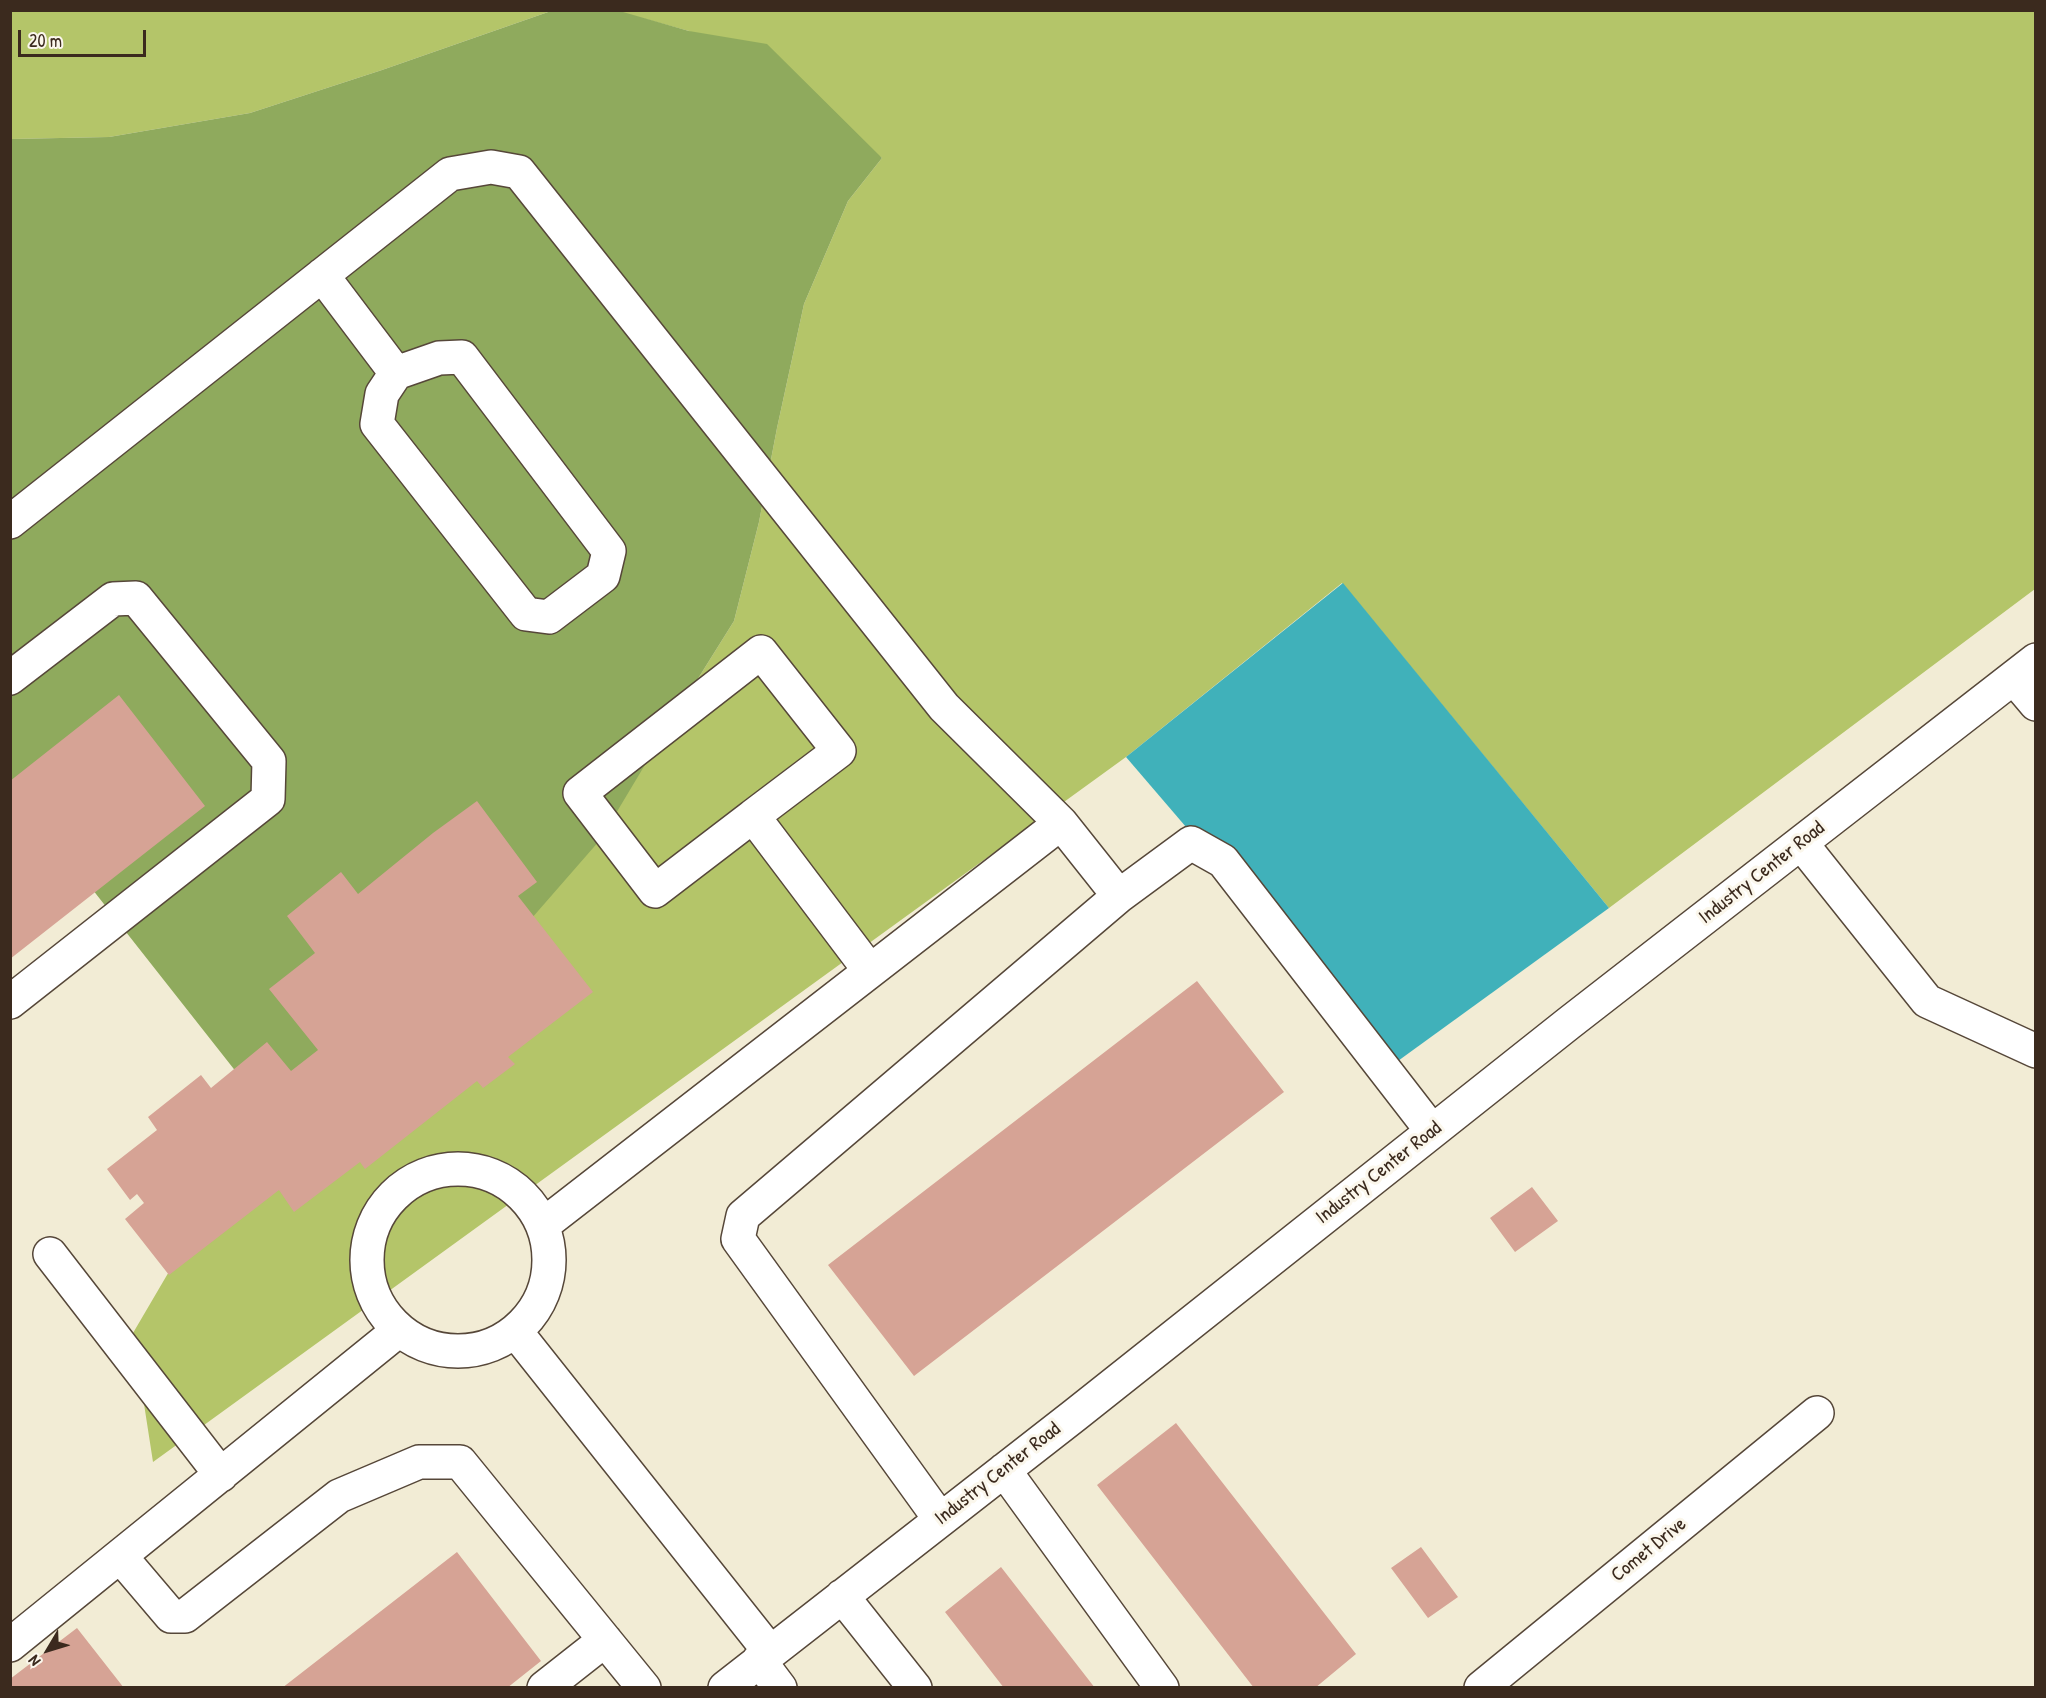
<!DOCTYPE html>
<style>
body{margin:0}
#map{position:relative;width:2046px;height:1698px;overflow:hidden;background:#f2ecd5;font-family:"Patrick Hand",sans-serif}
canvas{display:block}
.frame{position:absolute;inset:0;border:12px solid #3b2a1e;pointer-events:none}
.north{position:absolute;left:18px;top:1620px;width:60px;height:60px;-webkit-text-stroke:4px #fbf7ec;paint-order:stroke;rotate:232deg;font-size:16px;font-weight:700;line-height:24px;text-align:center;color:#3b2a1e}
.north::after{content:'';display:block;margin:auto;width:21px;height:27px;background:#3b2a1e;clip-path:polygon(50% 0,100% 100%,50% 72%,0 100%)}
.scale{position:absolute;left:18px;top:30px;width:128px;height:27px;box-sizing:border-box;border:3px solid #3b2a1e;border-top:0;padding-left:8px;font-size:18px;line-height:21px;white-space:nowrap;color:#3b2a1e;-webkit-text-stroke:4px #fbf7ec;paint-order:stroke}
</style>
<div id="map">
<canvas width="2046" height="1698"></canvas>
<div class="frame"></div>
<div class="north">N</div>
<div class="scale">20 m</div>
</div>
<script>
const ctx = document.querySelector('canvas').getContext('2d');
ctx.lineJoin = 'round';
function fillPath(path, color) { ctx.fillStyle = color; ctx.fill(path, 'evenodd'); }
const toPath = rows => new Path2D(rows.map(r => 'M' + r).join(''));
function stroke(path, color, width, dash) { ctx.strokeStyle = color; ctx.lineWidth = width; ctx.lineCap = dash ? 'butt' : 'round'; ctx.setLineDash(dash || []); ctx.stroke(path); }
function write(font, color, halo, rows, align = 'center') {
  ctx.font = font + ' "Patrick Hand",sans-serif'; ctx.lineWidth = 6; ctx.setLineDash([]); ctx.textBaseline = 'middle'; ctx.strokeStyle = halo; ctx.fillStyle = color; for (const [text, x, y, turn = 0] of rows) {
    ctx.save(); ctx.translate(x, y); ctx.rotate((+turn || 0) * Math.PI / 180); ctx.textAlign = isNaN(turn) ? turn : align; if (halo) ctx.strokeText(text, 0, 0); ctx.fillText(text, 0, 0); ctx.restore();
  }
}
fillPath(toPath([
 [10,11,551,11,382,70,250,113,109,137,11,139],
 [616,11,2035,11,2035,589,1609,908,1342,583,1126,757,153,1462,133,1333,245,1142,664,733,734,621,759,522,777,428,804,304,848,201,882,158,689,31]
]), '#b4c569');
fillPath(toPath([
 [616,10,689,31,767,44,882,158,848,201,804,304,777,428,759,522,734,621,664,733,600,840,504,950,274,1120,11,786,11,139,109,137,250,113,382,70,551,11]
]), '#8faa5d');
fillPath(toPath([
 [1343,583,1609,908,1391,1066,1126,757]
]), '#40b1ba');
fillPath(toPath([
 [119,695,205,806,10,959,10,781],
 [477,801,537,882,518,896,593,992,508,1057,515,1064,483,1088,477,1081,365,1169,360,1162,294,1212,279,1190,169,1275,125,1219,144,1203,137,1194,130,1200,107,1169,157,1130,148,1117,201,1075,211,1088,267,1042,291,1071,318,1050,269,989,315,953,287,916,341,872,358,894,433,833],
 [1197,981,1284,1092,914,1376,828,1265],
 [1532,1187,1558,1221,1515,1252,1490,1218],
 [1176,1423,1356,1654,1315,1688,1254,1688,1097,1485],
 [1421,1547,1458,1597,1428,1618,1391,1568],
 [457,1552,541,1661,507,1688,282,1688],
 [1001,1567,1095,1688,1004,1688,945,1612],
 [77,1628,124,1688,10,1688,10,1679]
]), '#d6a395');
const minor = toPath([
 [322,275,396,373,382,394,377,424,526,614,549,617,603,576,609,551,462,357,439,358,396,373],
 [10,522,450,174,491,167,519,172,944,707,1061,823,1119,896],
 [10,678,113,599,136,598,269,761,268,799,10,1002],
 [2014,678,2036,704],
 [753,816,839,751,761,652,580,793,655,891,753,816,870,971],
 [1801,843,1927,1001,2036,1051],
 '367 1260a91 91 0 1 1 182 0a91 91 0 1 1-182 0Z',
 [543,1225,1061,823],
 [50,1254,221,1475],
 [516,1332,770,1652],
 [1004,1470,1162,1688],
 [940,1519,738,1239,743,1216,1119,896,1191,843,1223,861,1432,1131],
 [120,1556,171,1616,185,1616,339,1496,419,1462,460,1462,644,1688],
 [842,1596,915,1688],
 [10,1645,399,1330],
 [759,1660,780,1688],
 [544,1688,605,1640],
 [725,1688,1075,1415,1569,1023,2036,660],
 [1481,1688,1817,1413]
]);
stroke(minor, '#564739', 36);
stroke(minor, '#fff', 33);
write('20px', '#3b2a1e', '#fbf7ec', [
 ["Industry Center Road",1762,873,-38],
 ["Industry Center Road",1379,1173,-38],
 ["Industry Center Road",998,1474,-38],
 ["Comet Drive",1649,1550,-39]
]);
</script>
